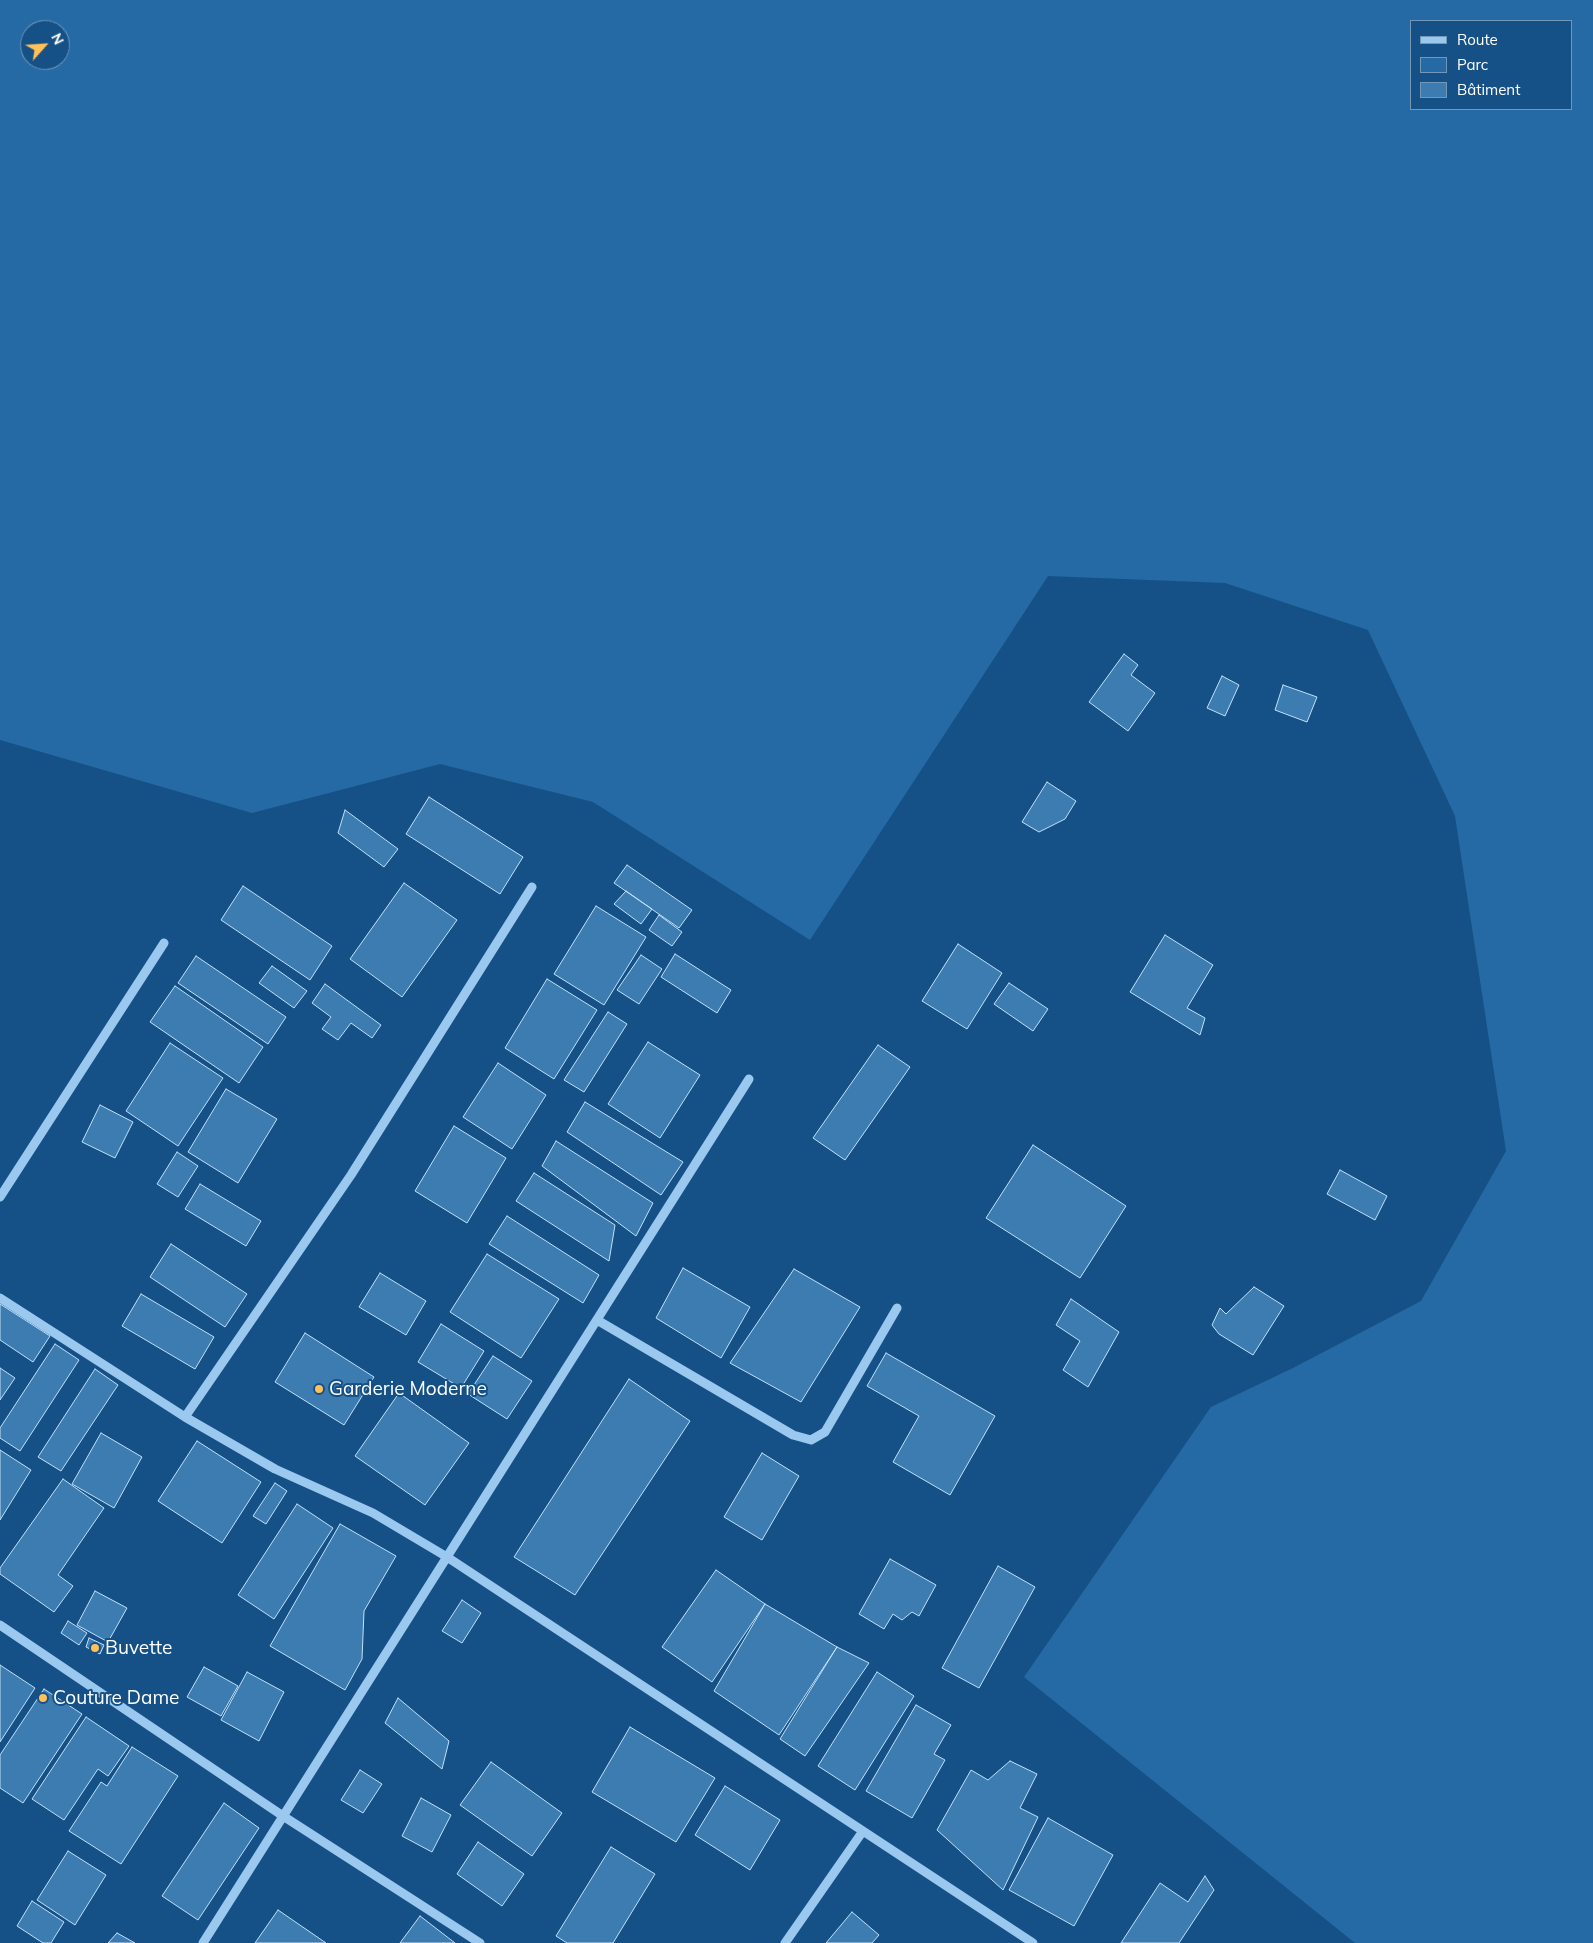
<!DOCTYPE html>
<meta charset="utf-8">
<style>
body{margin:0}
#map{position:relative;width:1593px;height:1943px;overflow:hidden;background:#155187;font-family:Mulish,sans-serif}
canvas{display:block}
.legend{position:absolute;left:1410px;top:20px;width:162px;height:90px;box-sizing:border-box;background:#155187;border:1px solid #7397b7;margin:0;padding:6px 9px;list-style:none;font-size:15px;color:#fff}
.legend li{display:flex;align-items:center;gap:10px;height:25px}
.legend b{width:25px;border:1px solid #7397b7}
.north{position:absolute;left:20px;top:20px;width:50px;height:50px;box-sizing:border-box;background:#155187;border:1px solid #7397b7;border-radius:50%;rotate:64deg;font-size:14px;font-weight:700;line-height:20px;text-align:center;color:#fff}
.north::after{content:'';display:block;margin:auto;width:18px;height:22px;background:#ffc059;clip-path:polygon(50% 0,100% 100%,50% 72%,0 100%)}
</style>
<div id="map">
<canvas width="1593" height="1943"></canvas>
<ul class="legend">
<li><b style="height:6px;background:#9bc8ee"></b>Route</li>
<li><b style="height:14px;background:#256aa5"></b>Parc</li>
<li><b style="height:14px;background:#3d7cb1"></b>Bâtiment</li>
</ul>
<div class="north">N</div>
</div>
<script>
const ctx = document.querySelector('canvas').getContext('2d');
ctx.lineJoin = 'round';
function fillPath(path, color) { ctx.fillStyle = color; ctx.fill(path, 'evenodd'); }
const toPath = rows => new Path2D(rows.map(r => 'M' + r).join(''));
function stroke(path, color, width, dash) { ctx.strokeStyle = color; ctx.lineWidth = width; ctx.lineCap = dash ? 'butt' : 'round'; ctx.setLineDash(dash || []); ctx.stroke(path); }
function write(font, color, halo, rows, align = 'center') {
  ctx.font = font + ' Mulish,sans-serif'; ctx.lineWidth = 4; ctx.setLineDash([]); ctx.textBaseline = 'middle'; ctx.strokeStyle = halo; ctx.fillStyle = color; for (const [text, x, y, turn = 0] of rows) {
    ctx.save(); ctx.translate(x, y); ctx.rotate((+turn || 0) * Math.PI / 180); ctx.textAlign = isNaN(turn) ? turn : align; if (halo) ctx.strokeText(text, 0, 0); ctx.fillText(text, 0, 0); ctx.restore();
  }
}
fillPath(toPath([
 [0,0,1593,0,1593,1943,1355,1943,1024,1677,1211,1407,1293,1368,1421,1301,1506,1151,1455,816,1368,630,1225,583,1048,576,810,940,593,802,440,764,252,813,0,740],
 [1412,21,1572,21,1572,109,1412,109],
 [30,30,60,30,60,60,30,60]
]), '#256aa5');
const building = toPath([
 [1124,654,1138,665,1131,675,1155,693,1128,731,1089,702,1124,654],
 [1222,676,1239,685,1225,716,1207,708,1222,676],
 [1283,685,1317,697,1307,722,1275,710,1283,685],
 [1047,782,1076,801,1065,819,1039,832,1022,822,1047,782],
 [429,797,523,857,500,894,406,834,429,797],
 [345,810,398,849,384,867,338,833,345,810],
 [627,865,692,910,679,928,614,883,627,865],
 [404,883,457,920,402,997,350,959,404,883],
 [243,886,332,946,310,980,221,920,243,886],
 [626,891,652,909,641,924,614,904,626,891],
 [596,906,646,937,604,1005,554,974,596,906],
 [659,915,682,932,672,946,649,930,659,915],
 [1165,935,1213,965,1187,1008,1205,1018,1200,1035,1130,992,1165,935],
 [958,944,1002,973,967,1029,922,1001,958,944],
 [675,954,731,990,717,1013,661,977,675,954],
 [641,955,662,969,639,1004,617,990,641,955],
 [196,956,286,1017,268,1044,178,983,196,956],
 [272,966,307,991,294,1008,259,983,272,966],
 [547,979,597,1010,554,1079,505,1048,547,979],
 [1009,983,1048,1009,1033,1031,994,1004,1009,983],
 [325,984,381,1025,372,1038,351,1023,338,1040,322,1029,331,1017,312,1003,325,984],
 [175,986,263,1047,239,1083,150,1022,175,986],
 [608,1012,627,1024,584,1092,564,1080,608,1012],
 [648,1042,700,1075,660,1138,608,1104,648,1042],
 [170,1043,223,1078,178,1146,126,1111,170,1043],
 [878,1045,910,1067,845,1160,813,1138,878,1045],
 [498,1063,546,1095,512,1149,463,1117,498,1063],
 [226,1089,277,1119,238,1183,188,1152,226,1089],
 [585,1102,683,1162,661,1195,567,1132,585,1102],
 [100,1105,133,1122,115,1158,82,1142,100,1105],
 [454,1126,506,1158,467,1223,415,1191,454,1126],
 [556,1141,653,1203,636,1236,542,1166,556,1141],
 [1033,1145,1126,1206,1080,1278,986,1218,1033,1145],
 [177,1152,198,1166,178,1197,157,1184,177,1152],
 [1340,1170,1387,1196,1375,1220,1327,1194,1340,1170],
 [534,1173,615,1225,609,1261,516,1201,534,1173],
 [200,1184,261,1221,246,1246,185,1209,200,1184],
 [507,1216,599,1275,583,1303,489,1244,507,1216],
 [171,1244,247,1294,225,1327,150,1277,171,1244],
 [487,1254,559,1299,521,1358,450,1312,487,1254],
 [683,1268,750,1307,721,1358,656,1318,683,1268],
 [794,1269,860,1307,801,1402,730,1363,794,1269],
 [380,1273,426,1301,406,1335,359,1307,380,1273],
 [1254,1287,1284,1306,1253,1355,1219,1334,1212,1325,1220,1308,1226,1314,1254,1287],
 [141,1294,214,1337,195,1369,122,1326,141,1294],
 [1071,1299,1119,1332,1088,1387,1063,1370,1080,1341,1056,1325,1071,1299],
 [0,1304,50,1336,33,1362,0,1340,0,1304],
 [441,1324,484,1351,461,1388,418,1362,441,1324],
 [305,1333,374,1377,344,1425,275,1382,305,1333],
 [55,1344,79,1360,20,1451,0,1438,0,1428,55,1344],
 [886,1353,995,1416,950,1495,893,1462,919,1416,867,1386,886,1353],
 [493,1356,532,1381,507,1419,468,1394,493,1356],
 [0,1368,15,1378,0,1400,0,1368],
 [95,1369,118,1385,61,1471,38,1457,95,1369],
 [629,1379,690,1421,575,1595,514,1557,629,1379],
 [399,1393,469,1443,425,1505,355,1456,399,1393],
 [101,1433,142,1457,114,1508,72,1484,101,1433],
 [197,1441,261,1482,222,1543,158,1501,197,1441],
 [0,1450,31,1470,0,1520,0,1450],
 [762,1453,799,1476,762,1540,724,1517,762,1453],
 [63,1479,104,1508,58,1575,73,1586,54,1612,0,1574,0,1568,63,1479],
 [275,1483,287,1491,266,1524,253,1516,275,1483],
 [297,1504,333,1528,274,1619,238,1595,297,1504],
 [340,1524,396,1556,364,1611,362,1659,345,1690,270,1646,340,1524],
 [890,1559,936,1585,919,1616,912,1612,902,1620,893,1614,884,1629,859,1614,890,1559],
 [998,1566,1035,1587,979,1688,942,1668,998,1566],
 [716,1570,765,1604,712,1682,662,1647,716,1570],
 [95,1591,127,1608,108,1642,77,1625,95,1591],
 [462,1600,481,1613,462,1643,442,1631,462,1600],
 [765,1604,837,1647,779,1735,714,1691,765,1604],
 [68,1621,87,1633,79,1645,61,1633,68,1621],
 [89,1638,104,1645,100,1654,86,1647,89,1638],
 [837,1647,869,1663,805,1756,780,1739,837,1647],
 [0,1665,35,1688,0,1742,0,1665],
 [204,1667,238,1686,221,1716,187,1697,204,1667],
 [247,1672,284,1692,259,1741,221,1720,247,1672],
 [877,1672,914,1696,855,1790,818,1766,877,1672],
 [44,1689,82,1714,23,1803,0,1788,0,1755,44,1689],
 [398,1698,449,1741,442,1769,385,1723,398,1698],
 [916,1705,951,1725,934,1754,945,1760,912,1818,866,1791,916,1705],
 [86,1717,129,1746,108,1776,98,1769,64,1820,32,1799,86,1717],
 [630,1727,715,1778,676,1842,592,1792,630,1727],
 [132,1747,178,1776,121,1864,69,1831,101,1782,107,1786,132,1747],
 [1010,1761,1037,1774,1020,1808,1038,1817,1003,1890,937,1830,971,1770,988,1780,1010,1761],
 [491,1762,562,1813,532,1856,460,1805,491,1762],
 [360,1770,382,1784,363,1813,341,1800,360,1770],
 [725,1786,780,1820,750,1870,695,1835,725,1786],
 [421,1798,451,1815,432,1852,402,1836,421,1798],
 [224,1803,259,1828,198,1920,162,1896,224,1803],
 [1048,1818,1113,1855,1074,1926,1009,1890,1048,1818],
 [478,1842,524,1874,502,1906,457,1874,478,1842],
 [611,1847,655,1874,613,1943,567,1943,556,1936,611,1847],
 [68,1851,106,1875,75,1925,37,1900,68,1851],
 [1205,1876,1214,1890,1179,1943,1121,1943,1160,1883,1188,1902,1205,1876],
 [32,1901,64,1922,51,1943,43,1943,17,1926,32,1901],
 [278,1910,326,1943,255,1943,278,1910],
 [852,1912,879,1935,872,1943,826,1943,852,1912],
 [420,1916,455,1943,400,1943,420,1916],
 [117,1933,135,1943,108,1943,117,1933]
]);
fillPath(building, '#3d7cb1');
stroke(building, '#c1e0fa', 1);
stroke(toPath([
 [0,1197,164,943],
 [0,1298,185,1417,275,1469,373,1513,447,1557,1033,1943],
 [597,1320,793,1435,811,1440,825,1432,897,1308],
 [185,1417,351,1175,532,887],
 [0,1625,283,1816,480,1943],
 [203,1943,749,1079],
 [785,1943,863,1831]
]), '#9bc8ee', 9);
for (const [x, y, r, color] of [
 [319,1389,5,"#ffc059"],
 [95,1648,5,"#ffc059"],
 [43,1698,5,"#ffc059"]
]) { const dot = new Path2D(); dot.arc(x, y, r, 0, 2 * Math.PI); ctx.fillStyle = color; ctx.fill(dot); stroke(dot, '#155187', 2); }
write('19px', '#fff', '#155187', [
 ["Garderie Moderne",329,1389],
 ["Buvette",105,1648],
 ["Couture Dame",53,1698]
], 'left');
</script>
